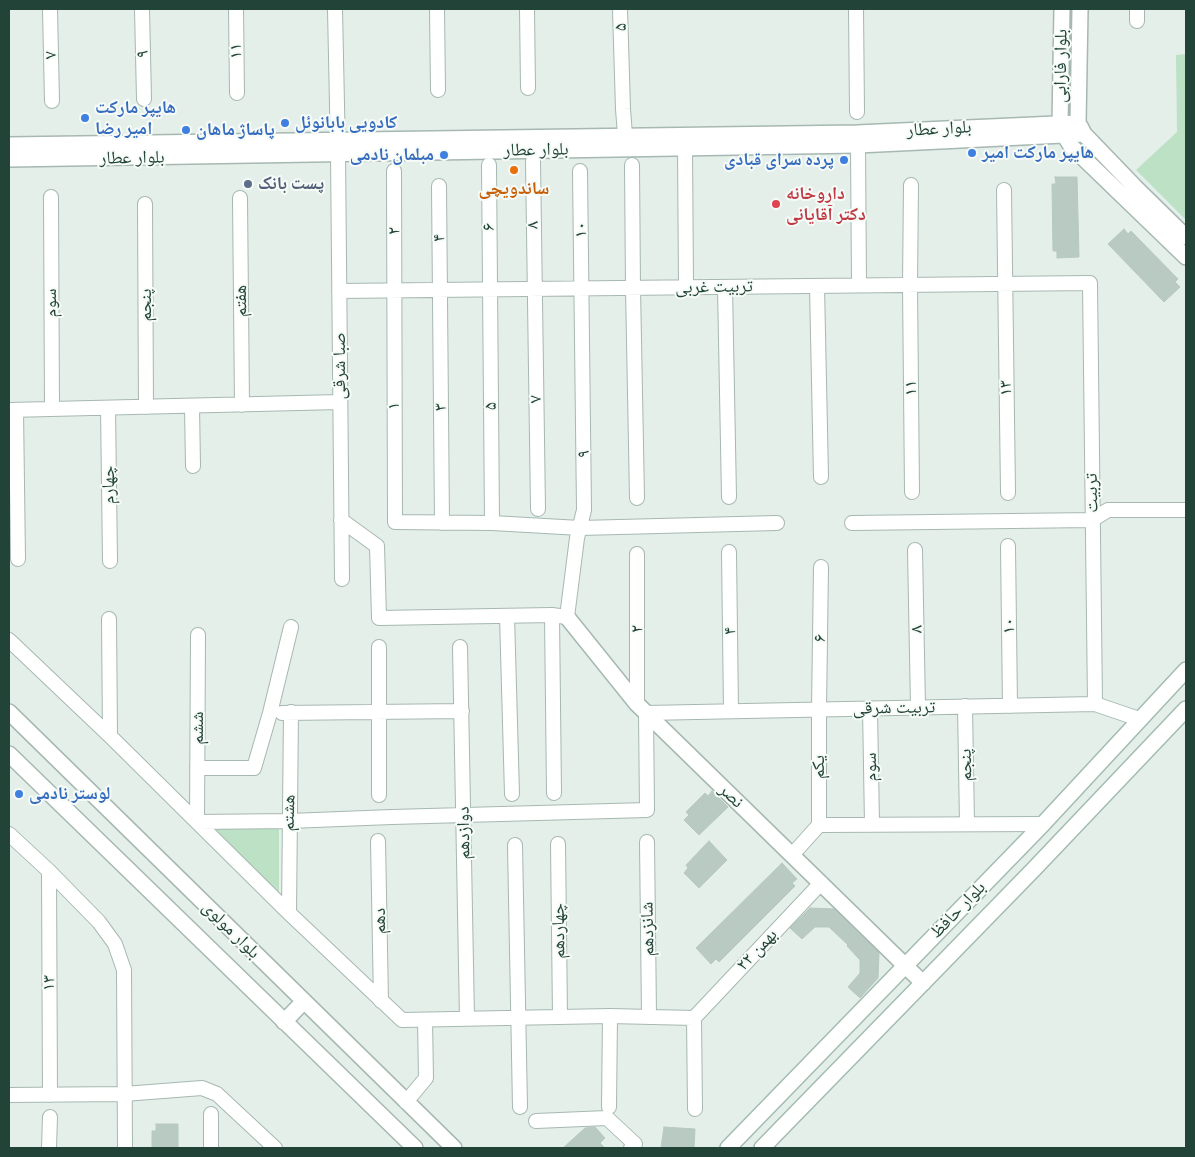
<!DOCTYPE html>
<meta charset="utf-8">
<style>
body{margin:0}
#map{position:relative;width:1195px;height:1157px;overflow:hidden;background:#e4efea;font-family:"Fira Sans Condensed",sans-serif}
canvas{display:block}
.frame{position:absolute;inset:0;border:10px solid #224338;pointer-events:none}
</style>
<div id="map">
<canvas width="1195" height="1157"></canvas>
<div class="frame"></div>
</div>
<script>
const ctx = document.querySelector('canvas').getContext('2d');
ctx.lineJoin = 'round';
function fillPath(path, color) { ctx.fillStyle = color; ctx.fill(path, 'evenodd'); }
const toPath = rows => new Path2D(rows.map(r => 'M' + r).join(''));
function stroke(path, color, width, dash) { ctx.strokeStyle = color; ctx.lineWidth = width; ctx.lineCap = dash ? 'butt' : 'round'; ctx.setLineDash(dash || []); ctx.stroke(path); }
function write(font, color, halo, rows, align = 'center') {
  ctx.font = font + ' "Fira Sans Condensed","Noto Naskh Arabic",sans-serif'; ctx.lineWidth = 4; ctx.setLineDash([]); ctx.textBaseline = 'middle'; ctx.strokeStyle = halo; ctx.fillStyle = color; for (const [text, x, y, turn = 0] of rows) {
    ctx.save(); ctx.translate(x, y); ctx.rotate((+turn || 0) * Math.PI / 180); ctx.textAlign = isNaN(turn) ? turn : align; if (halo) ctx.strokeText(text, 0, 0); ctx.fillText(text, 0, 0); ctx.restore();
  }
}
fillPath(toPath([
 [1186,54,1186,220,1136,170,1177,132,1176,55],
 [279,827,279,894,212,828]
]), '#bce1c4');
const building = toPath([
 [1055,177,1077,177,1079,257,1057,258,1057,251,1053,251,1052,184,1056,184,1055,177],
 [1124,229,1128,234,1131,231,1178,279,1175,282,1180,287,1164,302,1108,244,1124,229],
 [712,791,728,807,699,835,684,820,689,815,686,812,705,793,708,796,712,791],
 [709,841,727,860,699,888,684,873,688,868,686,865,709,841],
 [782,863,797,879,792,883,795,886,719,962,716,959,711,964,696,948,782,863],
 [810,908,834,909,879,953,878,978,860,998,848,987,860,973,860,960,847,946,848,945,829,927,815,927,802,939,790,928,810,908],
 [156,1124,178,1124,178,1148,152,1148,152,1131,156,1131,156,1124],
 [595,1127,605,1138,600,1143,605,1148,563,1148,585,1128,595,1127],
 [664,1127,695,1129,694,1148,661,1148,664,1127]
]);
fillPath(building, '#b9cac3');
stroke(building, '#b6c9c0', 1);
const minor = toPath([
 [50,9,52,101],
 [142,9,144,99],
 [236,9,237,93],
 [335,9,338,153,342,579],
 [437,9,438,90],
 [527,9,528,88],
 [620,9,623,109,625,135],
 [856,9,857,112],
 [1137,9,1137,21],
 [858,145,859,285],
 [685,148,686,287],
 [533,161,538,509],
 [489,165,492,523],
 [632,165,633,288,637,498],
 [394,171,395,522,492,523,580,528,777,523],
 [911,185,910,285,912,492],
 [439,186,442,523],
 [1004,190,1008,493],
 [51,197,52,409],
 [240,198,242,405],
 [145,204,146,407],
 [817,286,821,477],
 [725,287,729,497],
 [339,291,1090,283,1095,704],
 [192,406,193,466],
 [108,408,110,561],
 [9,410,340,402],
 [16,410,18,559],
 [341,520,377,546,379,618,552,615,567,617,577,538,584,510,580,171],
 [852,523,1092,520,1108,510,1186,510],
 [1008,546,1010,706],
 [915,550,918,707],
 [729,552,731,711],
 [637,554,637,704],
 [552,615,554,793],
 [507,616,512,794],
 [109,619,110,736],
 [198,635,197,822,289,821,392,817,647,810,646,713,1095,704,1139,719],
 [9,640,110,736,289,913,402,1020,610,1016,694,1018],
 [379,647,379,795],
 [460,647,467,1018],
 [965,706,967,824],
 [870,708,872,825],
 [282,713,462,711],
 [197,768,254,768,270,713,291,627],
 [819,825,819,709,821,567],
 [9,834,49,871,99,922,115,944,124,970,125,1148],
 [378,841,381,1001],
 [647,842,649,1016],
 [558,844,560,1017],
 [515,845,520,1107],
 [792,855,819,825,1043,824],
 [49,871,50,1095],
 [289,913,291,712],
 [694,1018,821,883],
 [694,1018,695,1109],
 [9,1095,124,1094,202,1088,217,1094,275,1148],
 [406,1102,426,1078,425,1020],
 [609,1107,610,1016],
 [211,1114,211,1148],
 [536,1121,607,1118,635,1144,631,1148],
 [49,1148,50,1117]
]);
const tertiary = toPath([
 [1062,9,1060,124,1064,135,1071,146,1186,257],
 [1078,123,1080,9],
 [1080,126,1084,134,1135,187,1186,237],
 [9,145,857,133,1078,123],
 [9,159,858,145,1084,134],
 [567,617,637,704,923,983],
 [9,712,454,1148],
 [9,754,415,1148],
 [284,1022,304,1001]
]);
const secondary = toPath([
 [728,1148,1043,824,1186,670],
 [762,1148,1034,869,1186,709]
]);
stroke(minor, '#a6b8b1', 16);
stroke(tertiary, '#a6b8b1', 18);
stroke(secondary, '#a2bcb1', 18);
stroke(minor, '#fff', 14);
stroke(tertiary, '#fff', 15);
stroke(secondary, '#fff', 15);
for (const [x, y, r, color] of [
 [85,118,5,"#3f7fe0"],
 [285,123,5,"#3f7fe0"],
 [186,130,5,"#3f7fe0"],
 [972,153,5,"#3f7fe0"],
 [444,155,5,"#3f7fe0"],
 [844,160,5,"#3f7fe0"],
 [514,170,5,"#e8710a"],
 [248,184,5,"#5c6f8a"],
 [776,204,5,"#e0444e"],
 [19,794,5,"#3f7fe0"]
]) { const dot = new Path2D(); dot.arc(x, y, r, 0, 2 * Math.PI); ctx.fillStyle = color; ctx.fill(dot); stroke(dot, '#f6fbf8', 2); }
write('18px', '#224338', '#f6fbf8', [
 ["۵",621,27,-91],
 ["۱۱",236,51,-91],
 ["۹",143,54,-91],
 ["۷",51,55,-91],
 ["بلوار فارابی",1061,66,-89],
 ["بلوار عطار",939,129,-3],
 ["بلوار عطار",536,150,-1],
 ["بلوار عطار",132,158,-1],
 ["۸",533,225,-90],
 ["۶",489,227,-90],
 ["۱۰",581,230,-91],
 ["۲",394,231,-90],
 ["۴",439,238,-90],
 ["تربیت غربی",714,287,-1],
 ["هفتم",241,301,-91],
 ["سوم",51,303,-90],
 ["پنجم",146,305,-90],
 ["صبا شرقی",340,366,-90],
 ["۱۱",911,388,-91],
 ["۱۳",1006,388,-91],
 ["۷",536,399,-91],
 ["۱",394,406,-90],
 ["۵",491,406,-91],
 ["۳",441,407,-91],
 ["۹",584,454,-90],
 ["چهارم",109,485,-91],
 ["تربیت",1092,493,-91],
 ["۱۰",1009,626,-91],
 ["۲",637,629,-90],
 ["۸",917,629,-91],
 ["۴",730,631,-90],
 ["۶",820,638,-89],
 ["تربیت شرقی",894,708,-1],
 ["ششم",198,728,-90],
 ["پنجم",966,765,-91],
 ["یکم",819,767,-90],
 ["سوم",871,767,-91],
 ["نصر",731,796,44],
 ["هشتم",289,813,-89],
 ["دوازدهم",464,833,-91],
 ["بلوار حافظ",958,910,-46],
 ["دهم",380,921,-91],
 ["شانزدهم",648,929,-91],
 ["بلوار مولوی",231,930,45],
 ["چهاردهم",559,931,-91],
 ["۲۲ بهمن",757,950,-47],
 ["۱۳",49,983,-90]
]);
write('bold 18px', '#366cbe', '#f6fbf8', [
 ["هایپر مارکت",95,108],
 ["امیر رضا",95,129],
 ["کادویی بابانوئل",295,123],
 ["پاساژ ماهان",196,130],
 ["هایپر مارکت امیر",982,153],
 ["مبلمان نادمی",434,155,"right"],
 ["پرده سرای قبادی",834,160,"right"],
 ["لوستر نادمی",29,794]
], 'left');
write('bold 18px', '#4e5e75', '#f6fbf8', [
 ["پست بانک",258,184]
], 'left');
write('bold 18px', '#c56008', '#f6fbf8', [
 ["ساندویچی",514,189]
]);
write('bold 18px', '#be3a42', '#f6fbf8', [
 ["داروخانه",786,194],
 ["دکتر آقایانی",786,215]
], 'left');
</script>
